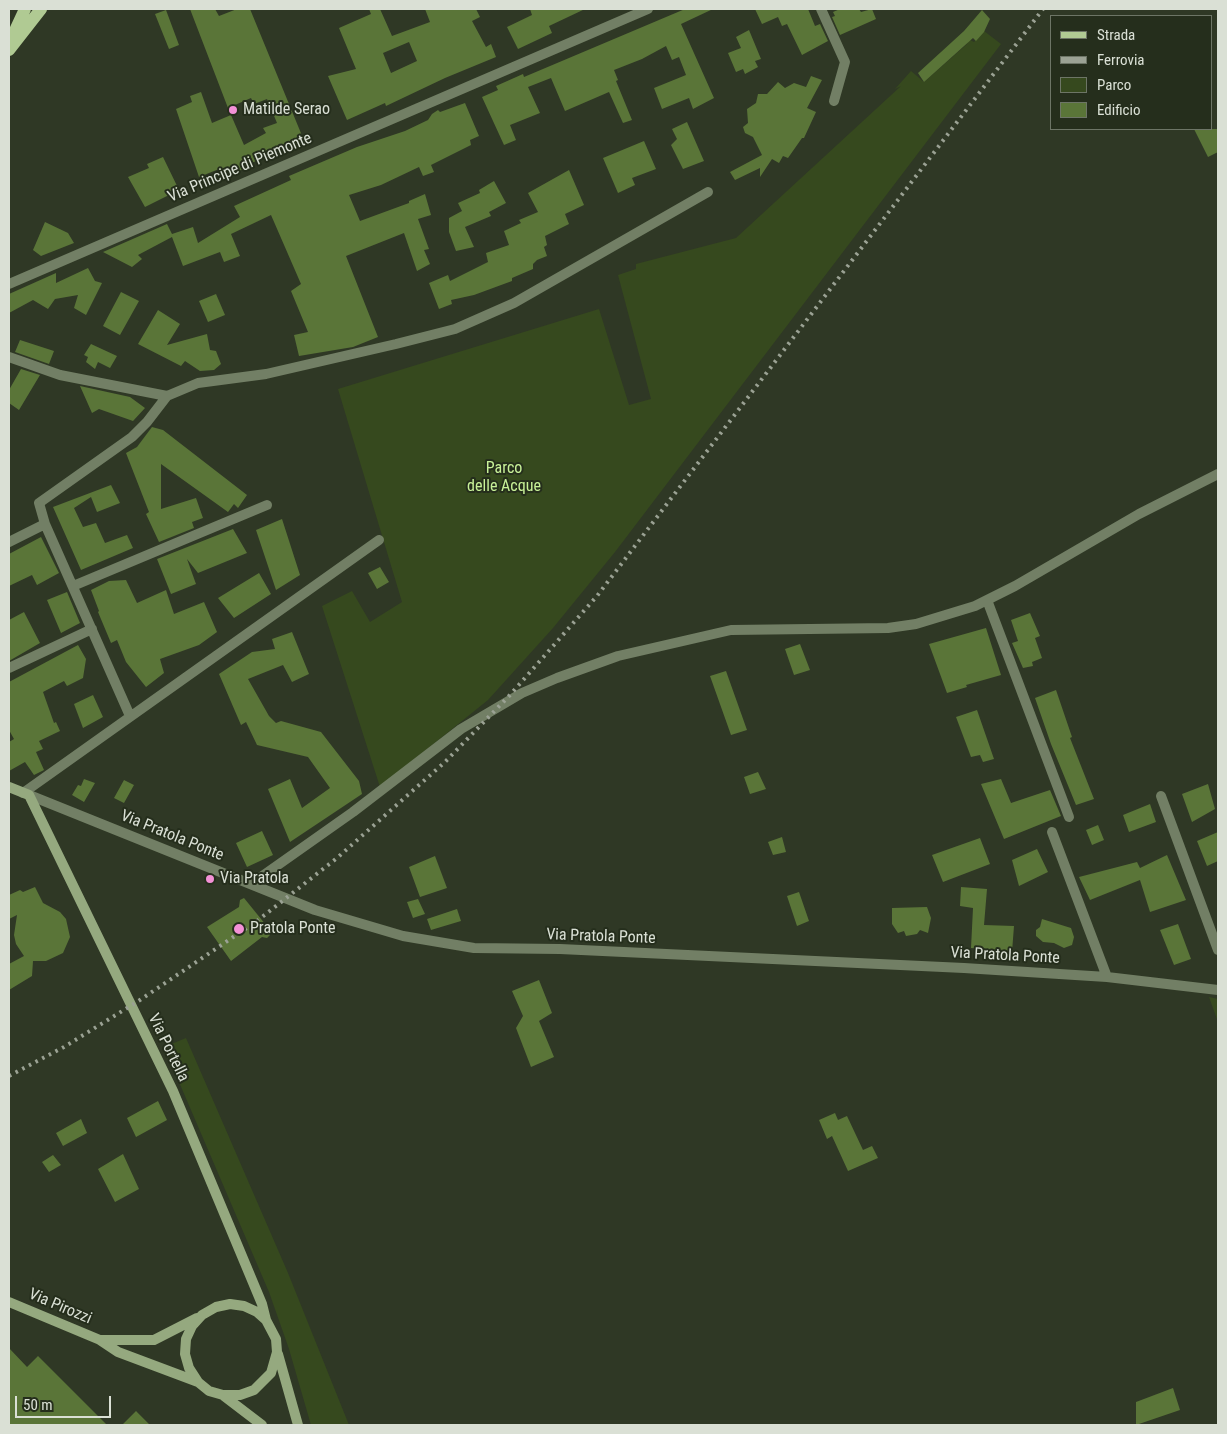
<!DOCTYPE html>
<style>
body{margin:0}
#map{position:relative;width:1227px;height:1434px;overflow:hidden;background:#2f3825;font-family:"Roboto Condensed",sans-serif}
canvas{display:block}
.frame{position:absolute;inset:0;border:10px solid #dae0d5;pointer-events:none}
.legend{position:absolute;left:1050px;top:15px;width:162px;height:115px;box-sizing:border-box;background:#252e1c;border:1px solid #6d7566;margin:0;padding:6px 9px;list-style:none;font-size:15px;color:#dae0d5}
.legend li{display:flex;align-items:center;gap:10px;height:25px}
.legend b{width:25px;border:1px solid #6d7566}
.scale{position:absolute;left:15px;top:1396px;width:96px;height:22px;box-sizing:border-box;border:2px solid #dae0d5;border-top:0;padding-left:6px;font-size:15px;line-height:18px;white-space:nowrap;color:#dae0d5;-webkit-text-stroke:4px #252e1c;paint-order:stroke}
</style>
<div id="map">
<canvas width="1227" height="1434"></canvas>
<div class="frame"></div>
<ul class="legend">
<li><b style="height:6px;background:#b0ca93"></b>Strada</li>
<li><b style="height:6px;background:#9ba294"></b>Ferrovia</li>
<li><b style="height:14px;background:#36491e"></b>Parco</li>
<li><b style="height:14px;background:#5a7538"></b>Edificio</li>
</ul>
<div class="scale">50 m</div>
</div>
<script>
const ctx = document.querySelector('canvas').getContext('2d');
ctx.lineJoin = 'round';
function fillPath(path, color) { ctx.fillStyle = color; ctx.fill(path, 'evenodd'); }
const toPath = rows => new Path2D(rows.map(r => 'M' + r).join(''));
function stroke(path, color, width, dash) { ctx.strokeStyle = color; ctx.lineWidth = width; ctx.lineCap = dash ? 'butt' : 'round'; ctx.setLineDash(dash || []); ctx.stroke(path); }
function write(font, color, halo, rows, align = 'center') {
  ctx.font = font + ' "Roboto Condensed",sans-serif'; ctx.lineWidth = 4; ctx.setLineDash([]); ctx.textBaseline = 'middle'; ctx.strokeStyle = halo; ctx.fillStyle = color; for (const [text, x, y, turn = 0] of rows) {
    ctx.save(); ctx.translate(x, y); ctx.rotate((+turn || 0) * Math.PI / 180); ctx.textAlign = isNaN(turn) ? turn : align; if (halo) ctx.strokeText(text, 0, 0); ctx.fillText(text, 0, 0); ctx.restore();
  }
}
fillPath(toPath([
 [984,31,1001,44,615,552,553,628,488,700,380,787,322,606,352,591,370,622,402,602,338,389,599,309,629,405,651,399,618,275,636,269,636,264,736,238,901,86,895,89,911,71,924,82,967,44,968,39,974,42],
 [1209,997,1218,999,1218,1022],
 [186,1038,288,1273,349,1425,311,1425,289,1349,269,1292,164,1047]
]), '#36491e');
fillPath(toPath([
 [190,9,215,9,219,16,237,9,250,9,305,143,251,163,250,168,241,170,224,178,219,169,199,177,176,109,192,102,190,96,201,92,212,123,231,115,244,145,266,133,263,128,277,123,267,99,254,104,251,98,228,108],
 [369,9,380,9,392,36,430,22,425,9,476,9,480,17,472,21,486,47,491,44,496,57,445,78,386,106,385,103,347,120,328,76,356,69,339,28,371,14],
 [409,42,417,61,391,73,383,53],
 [530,9,585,9,549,26,552,33,518,49,507,27,532,15],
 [685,9,713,9,681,24,714,98,693,109,689,98,662,109,654,88,686,75,679,57,672,60,666,46,642,59,614,70,618,80,616,81,632,120,623,123,609,92,565,111,551,78,528,87,540,113,510,125,516,140,504,145,482,97,498,90,496,86,523,74,524,77],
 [755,9,808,9,815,26,820,24,828,41,802,55,787,24,782,26,778,17,762,24],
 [840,9,859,9,861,12,872,9,876,19,840,35,832,17,835,16,833,12],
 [166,10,179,45,169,49,155,14],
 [982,10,990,19,984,32,976,41,973,38,924,82,918,73,964,31],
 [749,30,761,59,755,61,758,67,745,74,743,69,736,72,728,53,741,48,736,37],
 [811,76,822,80,807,108,816,112,804,138,802,138,788,158,783,156,779,163,772,159,760,177,760,168,735,180,730,172,762,155,753,137,745,133,743,127,748,123,747,109,756,103,758,94,767,94,778,82,785,88,794,83,806,87],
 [465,103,479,136,470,140,471,145,431,165,434,172,423,176,419,167,381,185,349,195,360,221,409,203,409,201,425,194,431,215,418,219,429,249,424,250,430,264,417,271,404,233,346,256,378,337,353,347,299,356,294,335,308,332,291,291,301,284,271,215,231,234,240,256,224,262,220,252,183,266,172,237,138,255,142,259,132,267,103,252,167,224,172,234,193,227,198,243,240,217,234,206,291,180,289,176,357,147,405,131,428,120,432,114,438,110,440,112],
 [687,122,704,161,683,169,671,145,677,139,672,129],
 [1194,129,1218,129,1218,152,1208,157],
 [644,141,656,169,632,178,635,185,618,193,603,158],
 [163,157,179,190,145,207,128,177,149,168,147,164],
 [569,170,584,205,565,214,569,224,545,236,547,245,544,247,547,256,537,260,533,264,533,269,512,278,512,281,474,295,451,300,452,304,439,309,429,283,448,275,450,281,488,262,486,253,509,245,504,231,521,223,519,220,538,212,528,193],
 [494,181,506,203,489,212,491,216,465,227,474,247,456,251,449,232,449,218,462,211,458,203,480,193,479,190],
 [45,222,68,233,74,243,41,256,33,250],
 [88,268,95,281,102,283,86,315,74,308,78,295,55,299,48,309,33,300,9,313,9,294,56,273,56,283],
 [121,292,139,301,120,335,103,326],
 [216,294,225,315,208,322,199,301],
 [158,310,180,324,167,345,207,334,210,350,216,351,221,364,214,370,200,371,185,361,181,366,138,344],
 [20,340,54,351,49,364,15,352],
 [91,344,117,356,110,368,98,362,95,369,86,362,88,357,84,355],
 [21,369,40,375,19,410,9,403,9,390],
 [80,386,130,397,145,408,133,421,99,409,92,413],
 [152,427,163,430,247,495,238,508,234,504,228,512,161,464,161,509,196,498,203,518,192,522,194,528,159,542,146,514,149,512,126,453,137,447],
 [111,485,120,503,97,512,91,497,74,508,83,527,96,523,105,543,127,535,133,548,81,570,53,507],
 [282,519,300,575,276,590,256,530],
 [233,529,247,553,198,573,187,559,196,584,171,594,157,559],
 [41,537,59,573,37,585,32,575,9,586,9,554],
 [380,567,389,582,377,589,368,573],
 [259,573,271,594,234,618,218,598],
 [126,580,137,603,166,590,174,614,204,602,217,632,199,645,160,659,164,673,146,687,126,662,117,640,111,643,98,612,99,611,91,590,109,581],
 [67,592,80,623,61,633,47,600],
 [24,612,40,643,9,661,9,620],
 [1030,613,1040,636,1035,638,1042,658,1032,662,1033,666,1023,668,1012,643,1018,641,1011,620],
 [986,628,1001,675,966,685,967,687,947,693,929,644],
 [292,632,309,674,292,682,283,665,248,679,269,716,276,723,281,721,321,732,359,781,362,794,290,842,268,789,290,779,302,808,330,788,308,757,257,745,246,722,241,725,219,674,252,652,275,649,272,639],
 [800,644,810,670,794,675,785,649],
 [78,645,86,659,83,678,67,686,64,681,43,692,54,723,56,722,60,731,39,741,43,749,36,752,44,770,34,775,25,762,9,771,9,742,14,739,9,730,9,682],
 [726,671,747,730,731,735,710,676],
 [1056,690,1072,737,1070,738,1094,799,1076,805,1051,744,1035,698],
 [93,695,103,717,83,728,74,704],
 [977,710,994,759,983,762,980,755,971,757,956,717],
 [758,772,766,789,750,794,744,777],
 [84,779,95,783,84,802,72,795,78,785,81,786],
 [1001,779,1011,803,1050,790,1061,816,1004,839,981,784],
 [124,780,134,785,124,803,114,798],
 [1208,784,1215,809,1192,822,1182,794],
 [1150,804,1156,822,1129,832,1123,815],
 [1098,825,1104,840,1092,845,1086,830],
 [262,831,273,855,247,867,236,843],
 [1218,832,1218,861,1207,866,1197,841],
 [782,837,786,852,773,855,768,842],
 [980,838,990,864,943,882,932,855],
 [1037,849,1048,872,1019,886,1012,860],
 [1167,855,1186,900,1150,912,1140,880,1090,900,1079,877,1137,862,1140,868],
 [435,856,447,888,420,897,409,867],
 [35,887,43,903,60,912,66,919,70,937,63,953,46,961,33,961,32,976,9,990,9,964,24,956,16,944,14,935,17,915,9,919,9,895,20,890,23,892],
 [961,887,987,889,984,925,1014,926,1012,952,971,948,973,908,960,906],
 [799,892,809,921,797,926,787,896],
 [244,898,270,930,270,935,267,938,262,937,231,961,207,927,239,907,240,900],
 [418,899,425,914,413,918,407,902],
 [927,907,931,918,928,933,920,930,917,934,906,936,904,931,898,933,892,924,892,908],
 [457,909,461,921,431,930,427,919],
 [1042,919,1071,928,1074,937,1072,945,1064,948,1054,943,1043,942,1036,936,1036,930,1040,927],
 [1178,924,1191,959,1174,965,1160,930],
 [539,980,552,1013,539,1021,554,1057,531,1067,516,1028,523,1016,512,991],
 [158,1101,167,1120,136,1137,127,1118],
 [835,1113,838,1120,847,1116,863,1150,872,1146,878,1158,848,1171,832,1136,827,1139,819,1120],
 [81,1119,87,1133,63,1146,56,1133],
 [123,1154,139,1189,115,1202,98,1169],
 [53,1155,61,1165,49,1172,42,1162],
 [9,1348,27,1367,38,1356,107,1425,9,1425],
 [1173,1388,1180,1410,1136,1425,1136,1402],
 [136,1411,150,1425,122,1425]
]), '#5a7538');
stroke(toPath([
 [821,9,845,62,834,101],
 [9,284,648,9],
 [9,357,60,375,167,396,198,383,266,374,396,344,455,329,514,303,708,192],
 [9,542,45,524],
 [73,586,267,505],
 [987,600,1069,817],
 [9,668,92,629],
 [130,716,45,524,39,503,132,437,147,422,167,396],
 [23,793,379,540],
 [29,795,315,910,403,936,474,948,560,949,964,968,1107,977,1218,990],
 [1161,796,1218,950],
 [1052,832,1107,977],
 [251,884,353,812,461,729,522,693,557,678,618,656,731,630,888,628,916,624,975,606,1015,586,1139,514,1218,474]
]), '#727f65', 10);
stroke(toPath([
 [9,787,29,795,173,1091,262,1304,266,1320],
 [9,1302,100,1340,118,1352,198,1382,209,1391,223,1395,240,1395,254,1390,271,1373,277,1352,276,1339,266,1320,257,1312,244,1306,230,1304,216,1307,202,1315,192,1326,186,1339,185,1354,189,1368,198,1382],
 [100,1340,154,1340,197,1318],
 [278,1354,298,1425],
 [224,1396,262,1425]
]), '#95a97f', 10);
stroke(toPath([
 [12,37,25,9],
 [9,50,41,9]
]), '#b0ca93', 12);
stroke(toPath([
 [9,1076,64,1047,140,1000,257,921,337,858,445,762,510,695,597,596,1043,9]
]), '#9ba294', 4, [2.5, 5]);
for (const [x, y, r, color] of [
 [233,110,5,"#f391d6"],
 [210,879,5,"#f391d6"],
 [239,929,6,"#f391d6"]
]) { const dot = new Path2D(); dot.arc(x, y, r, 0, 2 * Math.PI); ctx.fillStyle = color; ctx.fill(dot); stroke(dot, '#252e1c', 2); }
write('16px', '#dae0d5', '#252e1c', [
 ["Matilde Serao",243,110],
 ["Via Pratola",220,879],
 ["Pratola Ponte",250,929]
], 'left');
write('16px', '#dae0d5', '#252e1c', [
 ["Via Principe di Piemonte",240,168,-23],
 ["Via Pratola Ponte",172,836,22],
 ["Via Pratola Ponte",601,937,2],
 ["Via Pratola Ponte",1005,956,3],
 ["Via Portella",168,1048,64],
 ["Via Pirozzi",60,1307,23]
]);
write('16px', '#c8f198', '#252e1c', [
 ["Parco",504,469],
 ["delle Acque",504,487]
]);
</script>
